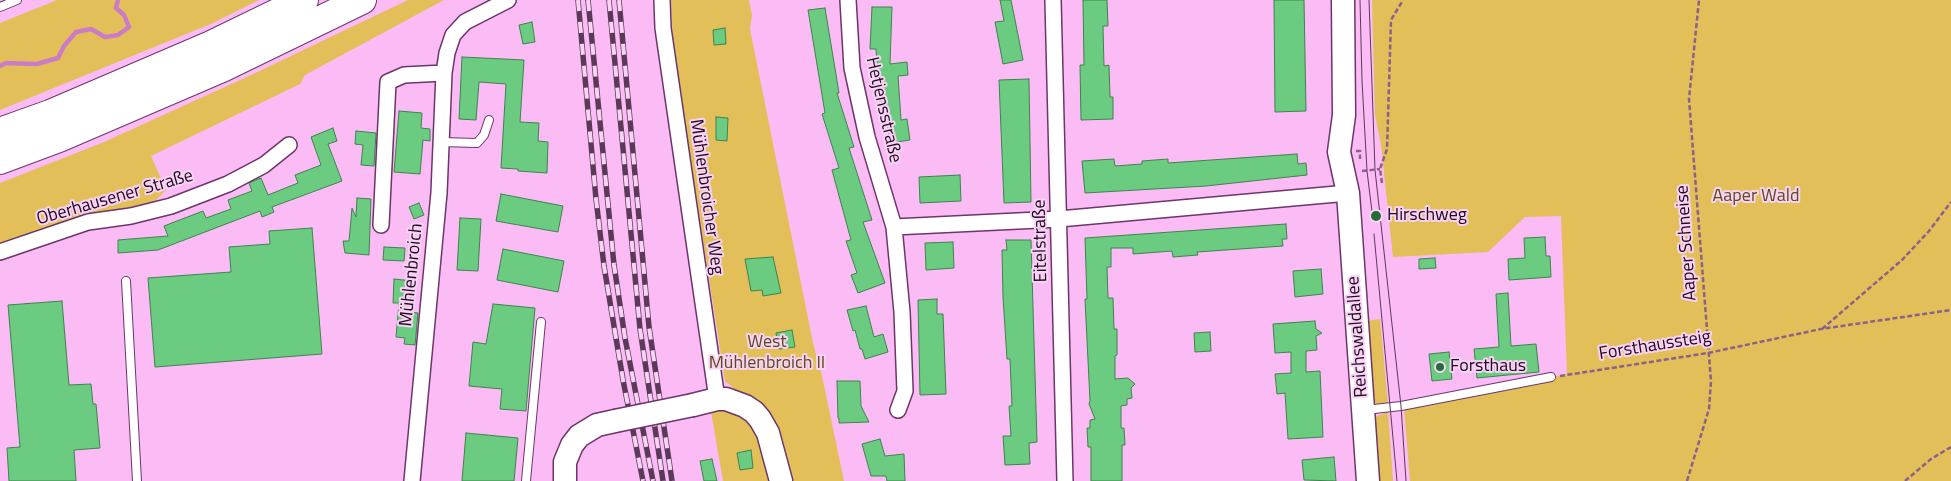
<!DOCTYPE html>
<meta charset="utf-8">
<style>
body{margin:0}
canvas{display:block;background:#fbbbf5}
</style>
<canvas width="1951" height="481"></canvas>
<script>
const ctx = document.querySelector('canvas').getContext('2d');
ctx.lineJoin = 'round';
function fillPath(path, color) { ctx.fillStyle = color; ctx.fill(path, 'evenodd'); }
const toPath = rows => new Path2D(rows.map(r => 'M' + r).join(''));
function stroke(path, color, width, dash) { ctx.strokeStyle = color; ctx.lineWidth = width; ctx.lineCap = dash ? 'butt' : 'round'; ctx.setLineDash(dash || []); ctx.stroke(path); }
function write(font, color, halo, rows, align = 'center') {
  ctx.font = font + ' "Titillium Web",sans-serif'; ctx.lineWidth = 4; ctx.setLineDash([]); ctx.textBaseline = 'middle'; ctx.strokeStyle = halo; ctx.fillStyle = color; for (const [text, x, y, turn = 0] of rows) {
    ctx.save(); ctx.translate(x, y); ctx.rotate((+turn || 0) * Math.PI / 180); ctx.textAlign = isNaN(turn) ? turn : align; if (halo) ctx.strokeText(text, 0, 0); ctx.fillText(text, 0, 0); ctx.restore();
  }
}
fillPath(toPath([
 [57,0,259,0,213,23,0,110,0,23],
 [408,0,444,0,305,75,300,84,151,156,166,190,151,205,0,245,0,183,104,142,249,76],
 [671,0,749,0,752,15,750,29,813,343,822,376,844,481,789,481,738,392,725,381,679,85,673,44],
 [1372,0,1951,0,1951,481,1410,481,1404,407,1567,374,1561,216,1525,217,1488,252,1393,257,1381,145,1375,115],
 [1380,319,1388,404,1377,405,1374,401,1366,321],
 [710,406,725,406,754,424,772,481,723,481],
 [1388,412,1393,481,1377,481,1372,421,1377,416]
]), '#e3bf59');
stroke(toPath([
 [0,66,6,63,37,64,58,58,64,46,76,32,91,29,105,37,118,35,129,27,124,15,116,8,118,0]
]), '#cc7bc6', 4.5);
const building = toPath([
 [1000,0,1011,0,1023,60,1003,64,995,22,1004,21,1000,0],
 [1083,0,1107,0,1108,26,1103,26,1104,66,1109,65,1110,97,1113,97,1113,119,1081,120,1080,65,1084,65,1083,0],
 [1274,0,1304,0,1306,111,1275,112,1274,0],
 [872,7,892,7,890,64,907,62,908,75,898,76,901,120,907,119,910,140,890,143,885,106,880,106,876,49,870,49,872,7],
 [825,8,839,93,837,93,854,147,849,148,872,220,863,222,885,283,858,293,851,275,857,273,846,241,851,240,832,170,839,168,822,114,825,113,808,10,825,8],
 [532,22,535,42,523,44,519,25,532,22],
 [725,28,726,44,714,45,713,30,725,28],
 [462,57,524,60,520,122,539,123,538,141,548,142,547,173,518,171,518,169,501,168,506,84,479,82,476,120,459,119,462,57],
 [1029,79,1031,202,1004,203,999,80,1029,79],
 [399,111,422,113,421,128,430,129,430,141,423,140,420,174,394,172,399,111],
 [716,117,728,118,727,141,716,140,716,117],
 [333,128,337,141,328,144,342,181,272,207,274,212,262,217,260,211,158,250,118,253,118,240,168,236,164,226,203,211,206,218,231,209,228,200,252,191,249,183,256,180,261,178,268,195,298,183,295,175,321,165,311,137,333,128],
 [356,131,376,133,374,166,361,165,363,145,355,144,356,131],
 [1297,154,1298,164,1306,163,1307,175,1206,186,1085,193,1082,161,1114,159,1115,166,1142,164,1142,161,1168,159,1168,163,1297,154],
 [960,175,961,201,920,203,919,177,960,175],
 [501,194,563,206,558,232,496,221,501,194],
 [357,198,371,199,369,255,345,253,343,241,349,241,352,208,356,217,357,198],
 [419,203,424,215,414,219,409,207,419,203],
 [460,218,481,219,478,271,457,270,460,218],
 [1286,224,1287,239,1282,239,1283,246,1197,252,1198,255,1173,257,1172,251,1133,254,1133,248,1111,248,1111,267,1107,267,1108,298,1113,298,1114,329,1117,329,1117,355,1115,356,1115,379,1128,378,1135,384,1131,388,1132,398,1127,399,1127,405,1121,406,1121,428,1124,428,1125,445,1122,445,1122,481,1091,481,1091,447,1088,447,1087,428,1090,428,1090,420,1095,419,1089,404,1090,401,1085,299,1087,299,1085,238,1286,224],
 [312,228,322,354,155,367,148,278,231,272,229,247,270,244,269,231,312,228],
 [1545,237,1546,256,1550,256,1551,277,1509,280,1508,259,1525,258,1524,238,1545,237],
 [1006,240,1031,240,1037,442,1029,443,1030,464,1005,465,1003,436,1011,436,1009,406,1012,406,1010,359,1007,359,1003,297,1002,250,1007,250,1006,240],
 [953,242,954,268,926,270,925,243,953,242],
 [384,247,405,248,404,261,383,260,384,247],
 [503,249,564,261,558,292,497,280,503,249],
 [773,257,781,293,763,296,762,290,751,291,745,259,773,257],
 [1435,258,1436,268,1419,269,1419,259,1435,258],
 [1321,269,1323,294,1295,297,1293,271,1321,269],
 [394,279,413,281,410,312,418,313,415,345,404,344,405,338,396,337,399,303,393,303,394,279],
 [1508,293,1511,346,1536,344,1539,372,1477,378,1474,349,1499,347,1496,294,1508,293],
 [937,299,937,314,943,314,946,394,920,395,918,300,937,299],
 [62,301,69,385,91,384,93,404,96,404,100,448,74,450,76,481,9,481,7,448,20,447,8,305,62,301],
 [493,304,535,308,526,411,500,409,502,389,469,386,473,342,486,344,493,304],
 [866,306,874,337,883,334,888,352,865,359,862,349,860,349,855,330,853,331,847,310,866,306],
 [1315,321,1316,329,1322,333,1316,336,1317,350,1306,351,1306,372,1320,371,1323,437,1288,439,1285,393,1277,394,1275,374,1291,373,1291,352,1275,353,1273,324,1315,321],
 [792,330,795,347,779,349,776,333,792,330],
 [1210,332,1211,351,1195,352,1194,333,1210,332],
 [1449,352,1452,379,1432,381,1429,354,1449,352],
 [837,381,860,381,861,406,869,422,839,423,839,418,838,418,837,381],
 [466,433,518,438,514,481,462,481,466,433],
 [880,439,885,456,904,454,905,481,887,481,886,476,871,476,862,444,880,439],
 [751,450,753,468,740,470,737,453,751,450],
 [1334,457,1336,481,1304,480,1302,460,1334,457],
 [712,459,717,481,704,481,700,461,712,459]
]);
fillPath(building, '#6bcb81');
stroke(building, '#40824f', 1);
const service = toPath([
 [0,7,17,0],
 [441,142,477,143,484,135,489,120],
 [126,281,137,481],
 [1365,410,1401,406,1551,377],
 [526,481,541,322]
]);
const minor = toPath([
 [662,0,663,28,717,399],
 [848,0,852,68,867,137,894,227,902,312,905,391,898,410],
 [1053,0,1065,481],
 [381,225,388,82,404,75,444,73],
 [894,227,1059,219,1348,193],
 [0,252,88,222,131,216,171,206,228,184,264,165,289,145],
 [412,481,439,193,444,73,447,53,453,35,465,22,508,0]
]);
const secondary = toPath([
 [1343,0,1344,115,1339,152,1348,193,1368,481],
 [693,405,717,399,726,399,745,406,754,412,760,419,768,433,781,481],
 [565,481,565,462,572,445,579,436,597,425,615,421]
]);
const motorway = toPath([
 [0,132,50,114,211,45,304,0],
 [0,160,59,138,222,68,362,0]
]);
stroke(service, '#6c3669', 10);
stroke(minor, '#6c3669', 18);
stroke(secondary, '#6c3669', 25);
stroke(motorway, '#6c3669', 30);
stroke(toPath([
 [1356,151,1360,151,1360,159],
 [1362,171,1380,169],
 [1382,183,1380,169,1387,149,1391,20,1403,0],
 [1822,329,1902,260,1929,231,1951,202],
 [1560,376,1708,353,1821,329,1951,310],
 [1687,481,1709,409,1711,381,1689,99,1699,0],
 [1905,481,1931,459,1951,447]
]), '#8c6189', 2.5, [5, 2.5]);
stroke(service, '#fff', 8);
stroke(minor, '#fff', 15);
stroke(secondary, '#fff', 22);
stroke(motorway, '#fff', 28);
stroke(toPath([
 [1360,0,1362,81,1367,171,1372,212],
 [1369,0,1375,170,1401,406,1406,481],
 [1374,234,1397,481]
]), '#5b3a59', 1);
const rail = toPath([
 [578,0,596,199,604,266,623,380,643,481],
 [588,0,614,265,625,338,653,481],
 [609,0,640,329,663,481],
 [619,0,649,327,672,481]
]);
stroke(rail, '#5b3a59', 5.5);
stroke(rail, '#f9d3f5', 4, [11]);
const secondaryBridge = toPath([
 [615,421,693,405]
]);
stroke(secondaryBridge, '#6c3669', 25, []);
stroke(secondaryBridge, '#fff', 22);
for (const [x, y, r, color] of [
 [1376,216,6,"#256c38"],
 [1440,367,5,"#256c38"]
]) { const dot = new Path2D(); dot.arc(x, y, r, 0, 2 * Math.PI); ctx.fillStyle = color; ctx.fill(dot); stroke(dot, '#f9d3f5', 2); }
write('18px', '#1f091e', '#f9d3f5', [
 ["Hetjensstraße",883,110,77],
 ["Mühlenbroicher Weg",706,197,82],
 ["Oberhausener Straße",115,198,-16],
 ["Eitelstraße",1041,241,-91],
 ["Aaper Schneise",1687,243,-94],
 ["Mühlenbroich",412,275,-84],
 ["Reichswaldallee",1358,337,-94],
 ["Forsthaussteig",1655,346,-9]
]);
write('18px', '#5b4b1c', '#f9d3f5', [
 ["Aaper Wald",1756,197],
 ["West",767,343],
 ["Mühlenbroich II",767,364]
]);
write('18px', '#1f091e', '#f9d3f5', [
 ["Hirschweg",1387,216],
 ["Forsthaus",1450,367]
], 'left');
</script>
